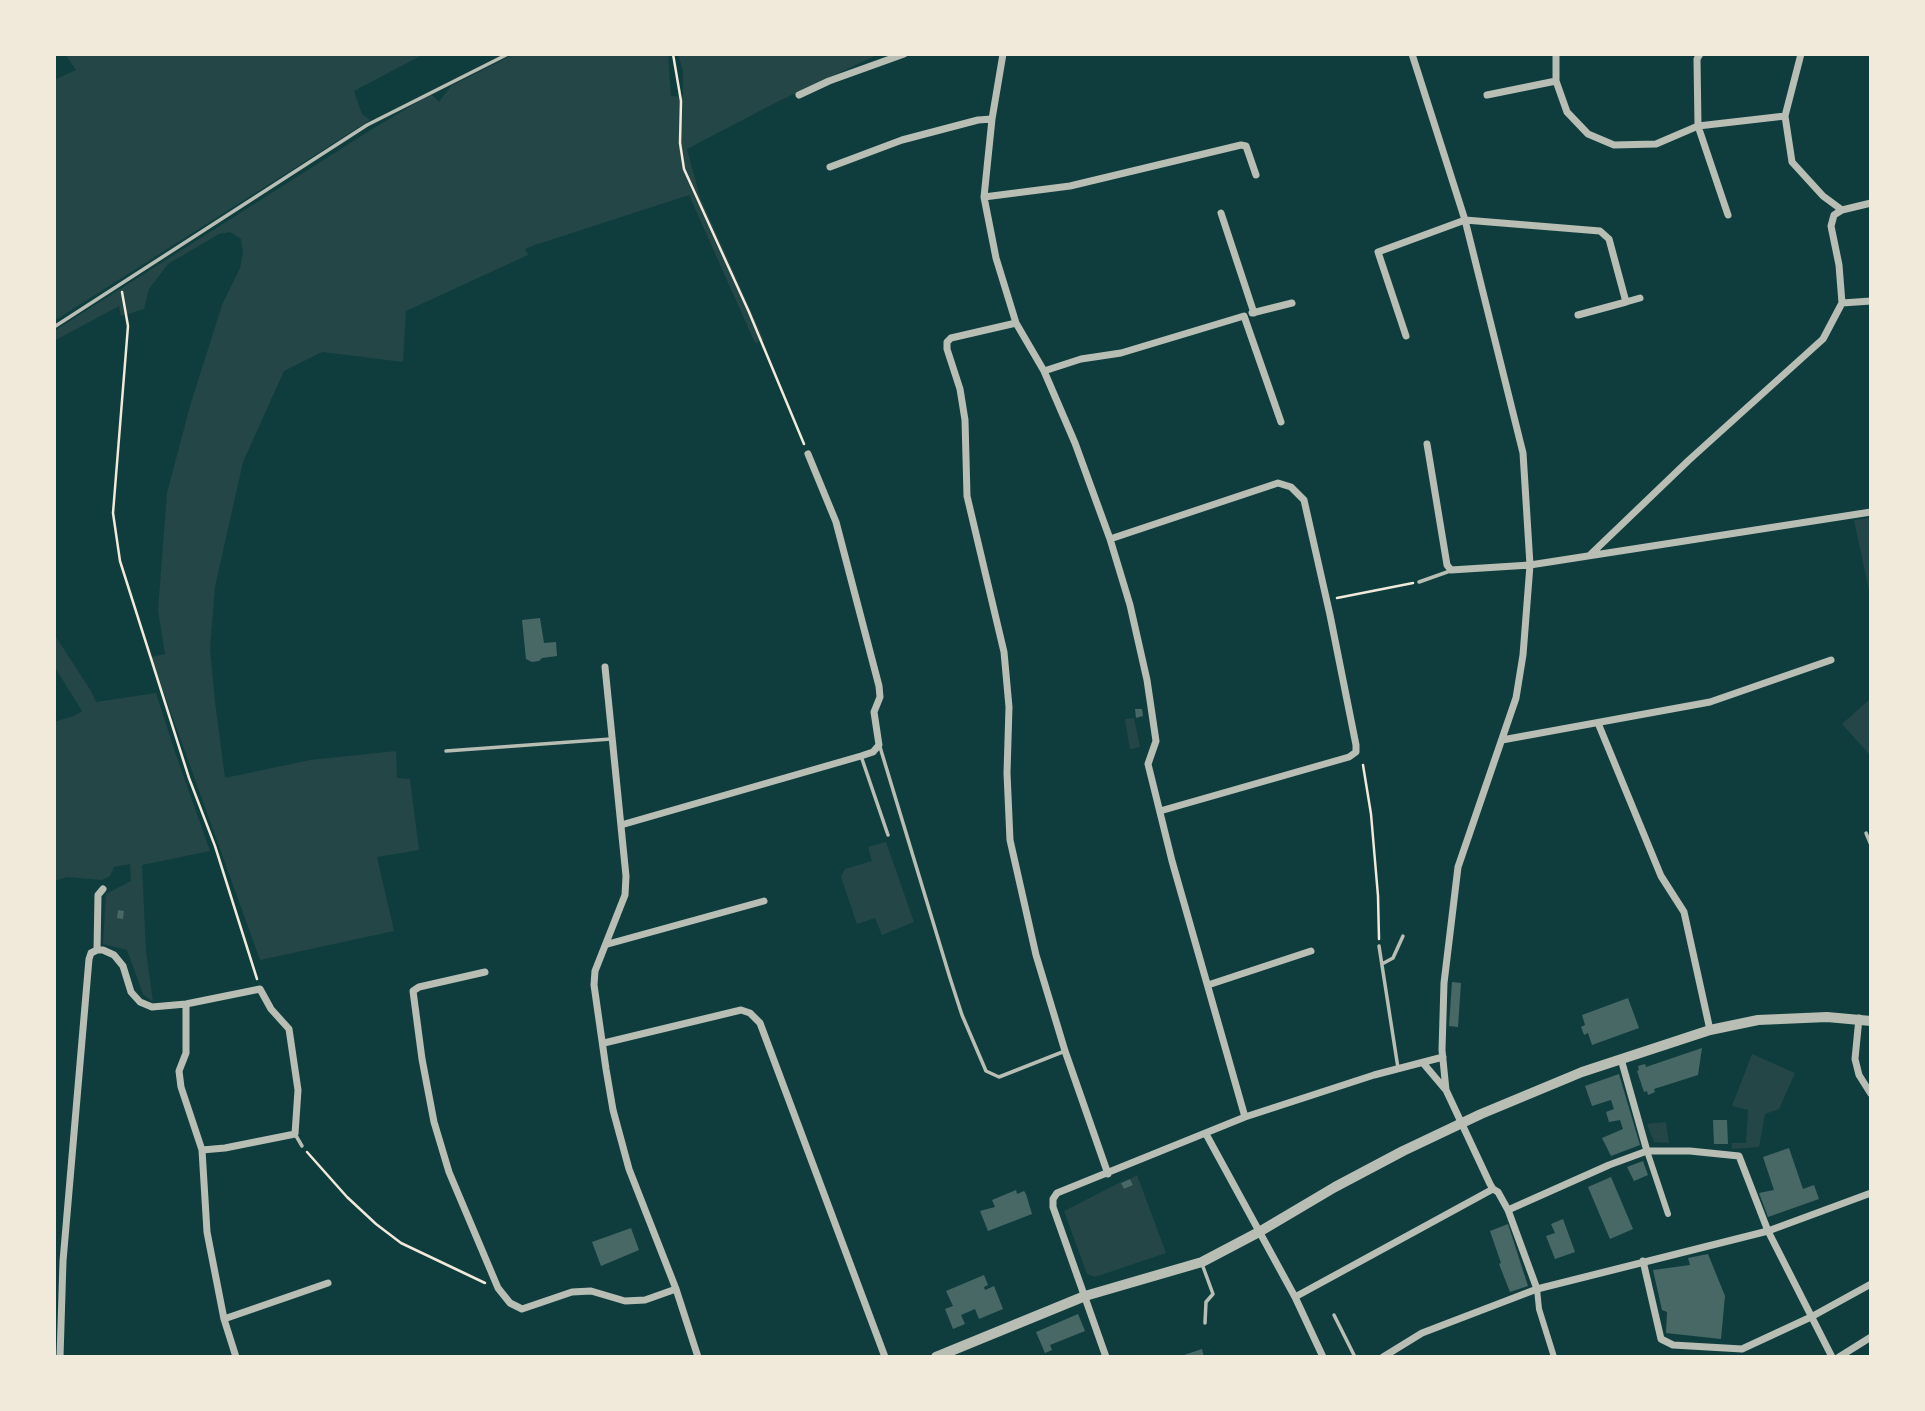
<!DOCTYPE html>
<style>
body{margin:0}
#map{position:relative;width:1925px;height:1411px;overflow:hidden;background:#0f3d3e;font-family:"Archivo Narrow",sans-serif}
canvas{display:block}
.frame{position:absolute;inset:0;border:56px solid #f1e9da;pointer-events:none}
</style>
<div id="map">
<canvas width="1925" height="1411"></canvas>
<div class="frame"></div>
</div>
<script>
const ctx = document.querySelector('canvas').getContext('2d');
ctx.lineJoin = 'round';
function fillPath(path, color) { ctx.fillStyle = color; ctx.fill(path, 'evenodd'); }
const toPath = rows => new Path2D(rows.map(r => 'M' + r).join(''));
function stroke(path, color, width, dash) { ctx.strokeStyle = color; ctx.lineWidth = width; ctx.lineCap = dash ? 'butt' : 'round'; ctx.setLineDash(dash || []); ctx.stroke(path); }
fillPath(toPath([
 [65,54,424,54,354,91,362,114,370,120,54,321,54,80,76,70],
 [515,54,668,54,671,96,683,97,683,71,678,54,877,55,775,103,687,149,700,197,764,340,755,343,689,195,535,245,525,249,528,255,406,311,403,362,322,352,284,371,243,462,215,587,210,649,215,702,225,778,310,760,396,751,397,778,410,779,419,850,377,857,394,931,260,960,151,657,165,654,158,610,167,493,190,406,222,305,240,268,243,253,241,239,230,232,219,234,168,264,149,289,144,309,121,316,119,306,54,341,54,331,374,128,431,94,439,102,451,86],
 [1871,518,1871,600,1854,520],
 [54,634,91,691,96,702,156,693,176,755,210,851,142,865,146,951,153,1002,143,994,127,950,103,944,106,894,131,881,130,864,114,867,110,876,102,880,67,877,54,881,54,722,74,716,82,711,54,666],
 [1871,698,1871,754,1870,755,1842,724],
 [1134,718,1140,747,1130,749,1125,719],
 [886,842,914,922,882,935,875,918,857,924,841,877,845,869,872,861,868,847],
 [1752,1054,1795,1073,1779,1109,1765,1114,1759,1147,1732,1149,1732,1143,1746,1143,1748,1110,1732,1106],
 [1666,1122,1669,1143,1654,1142,1647,1124],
 [1137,1175,1166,1253,1095,1277,1087,1274,1064,1211,1121,1182,1124,1189,1133,1185,1130,1179]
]), '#244646');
fillPath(toPath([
 [540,618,544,643,556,642,557,656,542,658,539,661,532,662,526,659,522,620],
 [1135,709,1142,709,1143,716,1136,718],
 [118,910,124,911,123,919,117,918],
 [1452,982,1461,983,1458,1027,1449,1026],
 [1628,998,1639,1028,1592,1045,1588,1033,1584,1035,1581,1027,1585,1025,1582,1015],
 [1702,1048,1698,1075,1654,1089,1655,1092,1648,1095,1647,1091,1644,1092,1637,1071,1639,1070,1638,1066,1645,1064,1646,1067],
 [1619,1074,1640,1145,1611,1156,1602,1138,1623,1129,1620,1120,1609,1122,1606,1112,1614,1109,1611,1100,1592,1106,1585,1086],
 [1713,1120,1727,1120,1728,1144,1714,1144],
 [1789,1148,1803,1189,1814,1185,1819,1199,1768,1217,1759,1193,1774,1190,1763,1157],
 [1643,1161,1648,1175,1634,1181,1627,1167],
 [1611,1177,1633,1229,1610,1239,1588,1187],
 [1130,1179,1133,1185,1124,1189,1121,1183],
 [1016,1190,1017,1194,1024,1191,1026,1194,1032,1214,988,1231,980,1211,995,1207,992,1200],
 [1563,1219,1575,1252,1555,1259,1546,1236,1555,1233,1551,1224],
 [1508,1224,1528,1286,1510,1292,1499,1264,1501,1263,1490,1231],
 [631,1228,639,1250,601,1266,592,1242],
 [1708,1254,1725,1296,1721,1339,1666,1333,1667,1312,1662,1310,1653,1270,1690,1265,1688,1258],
 [984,1275,988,1285,984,1287,985,1290,994,1286,1003,1309,979,1319,975,1309,961,1315,965,1324,953,1329,945,1309,953,1306,946,1291],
 [1078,1314,1085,1331,1050,1345,1052,1350,1045,1353,1036,1332],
 [1202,1349,1204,1357,1181,1357,1181,1356]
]), '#486865');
stroke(toPath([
 [673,54,681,101,680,143,684,169,749,312,804,444],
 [122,292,128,326,113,513,120,561,189,778,215,846,257,979],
 [1337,598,1413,583],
 [1363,765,1371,814,1378,896,1379,939],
 [307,1152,347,1197,376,1224,401,1243,485,1283]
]), '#f1e9da', 2.5);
stroke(toPath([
 [54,327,367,125,508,54],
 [1419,582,1450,571],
 [880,747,950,978,962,1015,986,1071,999,1077,1065,1051],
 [446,751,611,739],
 [861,756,888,835],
 [1866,833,1871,845],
 [1379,946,1398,1068],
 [1382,964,1393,958,1403,936],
 [295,1134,302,1146],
 [1202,1264,1213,1294,1206,1302,1205,1323],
 [1334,1315,1355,1357]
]), '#b8beb3', 3.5);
stroke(toPath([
 [1647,1151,1668,1214],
 [1537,1289,1539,1309,1554,1357]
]), '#b8beb3', 6);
stroke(toPath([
 [1003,54,992,119,984,197,996,258,1016,323,1044,371,1075,443,1110,539,1130,605,1147,680,1156,741,1148,764,1172,861,1245,1117],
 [1412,54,1465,220,1523,453,1530,565,1523,655,1516,698,1458,867,1444,983,1442,1050,1446,1090,1490,1184,1493,1189,1498,1192,1508,1210,1537,1289],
 [1556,54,1556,81,1567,112,1588,134,1614,145,1656,144,1698,126,1785,116],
 [1700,54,1697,59,1698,126,1728,215],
 [1801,54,1785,116,1792,162,1823,196,1842,210,1871,203],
 [799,95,829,81,904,54],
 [1487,95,1556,81],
 [830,167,902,140,978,120,992,119],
 [984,197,1070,186,1241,145,1246,146,1256,175],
 [1221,213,1254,313],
 [1626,302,1640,298],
 [1842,303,1871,301],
 [1252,313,1292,303],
 [1016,323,951,338,947,342,947,349,960,389,965,420,967,496,1004,652,1009,707,1007,773,1010,840,1036,955,1065,1051,1108,1174],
 [1406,336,1378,252,1465,220,1600,231,1609,239,1626,302,1578,315],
 [1044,371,1081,359,1121,353,1244,316,1281,422],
 [1427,444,1447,565,1451,570,1530,565,1871,512],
 [1110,539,1278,483,1291,487,1304,500,1330,615,1356,745,1356,752,1349,757,1160,811],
 [1591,554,1689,460,1823,339,1842,303,1839,265,1831,226,1834,215,1842,210],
 [605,667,626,876,625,895,595,971,594,985,606,1069,613,1110,629,1169,676,1289,698,1357],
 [1598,723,1661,876,1684,912,1710,1030],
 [1502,740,1710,702,1831,660],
 [621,825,861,756,873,752,879,745,874,712,880,697,879,686,836,522,808,454],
 [608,944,764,901],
 [97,950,103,950,114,955,123,966,131,992,140,1002,152,1007,186,1004,260,989,271,1009,289,1029,298,1090,295,1134,225,1148,202,1150,181,1087,179,1071,186,1053,186,1004],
 [485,972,419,987,413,991,422,1059,434,1122,449,1172,498,1288,510,1303,522,1309,572,1292,591,1291,625,1301,645,1300,676,1289],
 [1208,985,1311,951],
 [1859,1018,1855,1059,1859,1075,1871,1094],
 [604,1043,741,1010,750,1013,760,1023,885,1357],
 [1621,1059,1647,1151],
 [1423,1063,1445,1089],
 [1206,1134,1295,1297,1323,1357],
 [202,1150,207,1232,224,1319,236,1357],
 [1508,1210,1609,1165,1647,1151,1690,1151,1739,1156,1768,1231,1832,1357],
 [1643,1261,1661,1339,1673,1345,1742,1349,1811,1317,1871,1284],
 [1295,1297,1493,1189],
 [224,1319,328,1283],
 [60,1357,63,1261,89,959,91,953,97,950,98,895,103,889],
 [1106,1357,1053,1207,1053,1199,1057,1193,1245,1117,1374,1075,1443,1057],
 [1383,1357,1422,1333,1537,1289,1768,1231,1871,1193],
 [1839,1357,1871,1337]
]), '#b8beb3', 7);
stroke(toPath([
 [936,1357,1085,1296,1202,1262,1259,1232,1335,1187,1403,1151,1481,1114,1582,1072,1710,1030,1758,1020,1827,1017,1871,1021]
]), '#b8beb3', 10);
</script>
